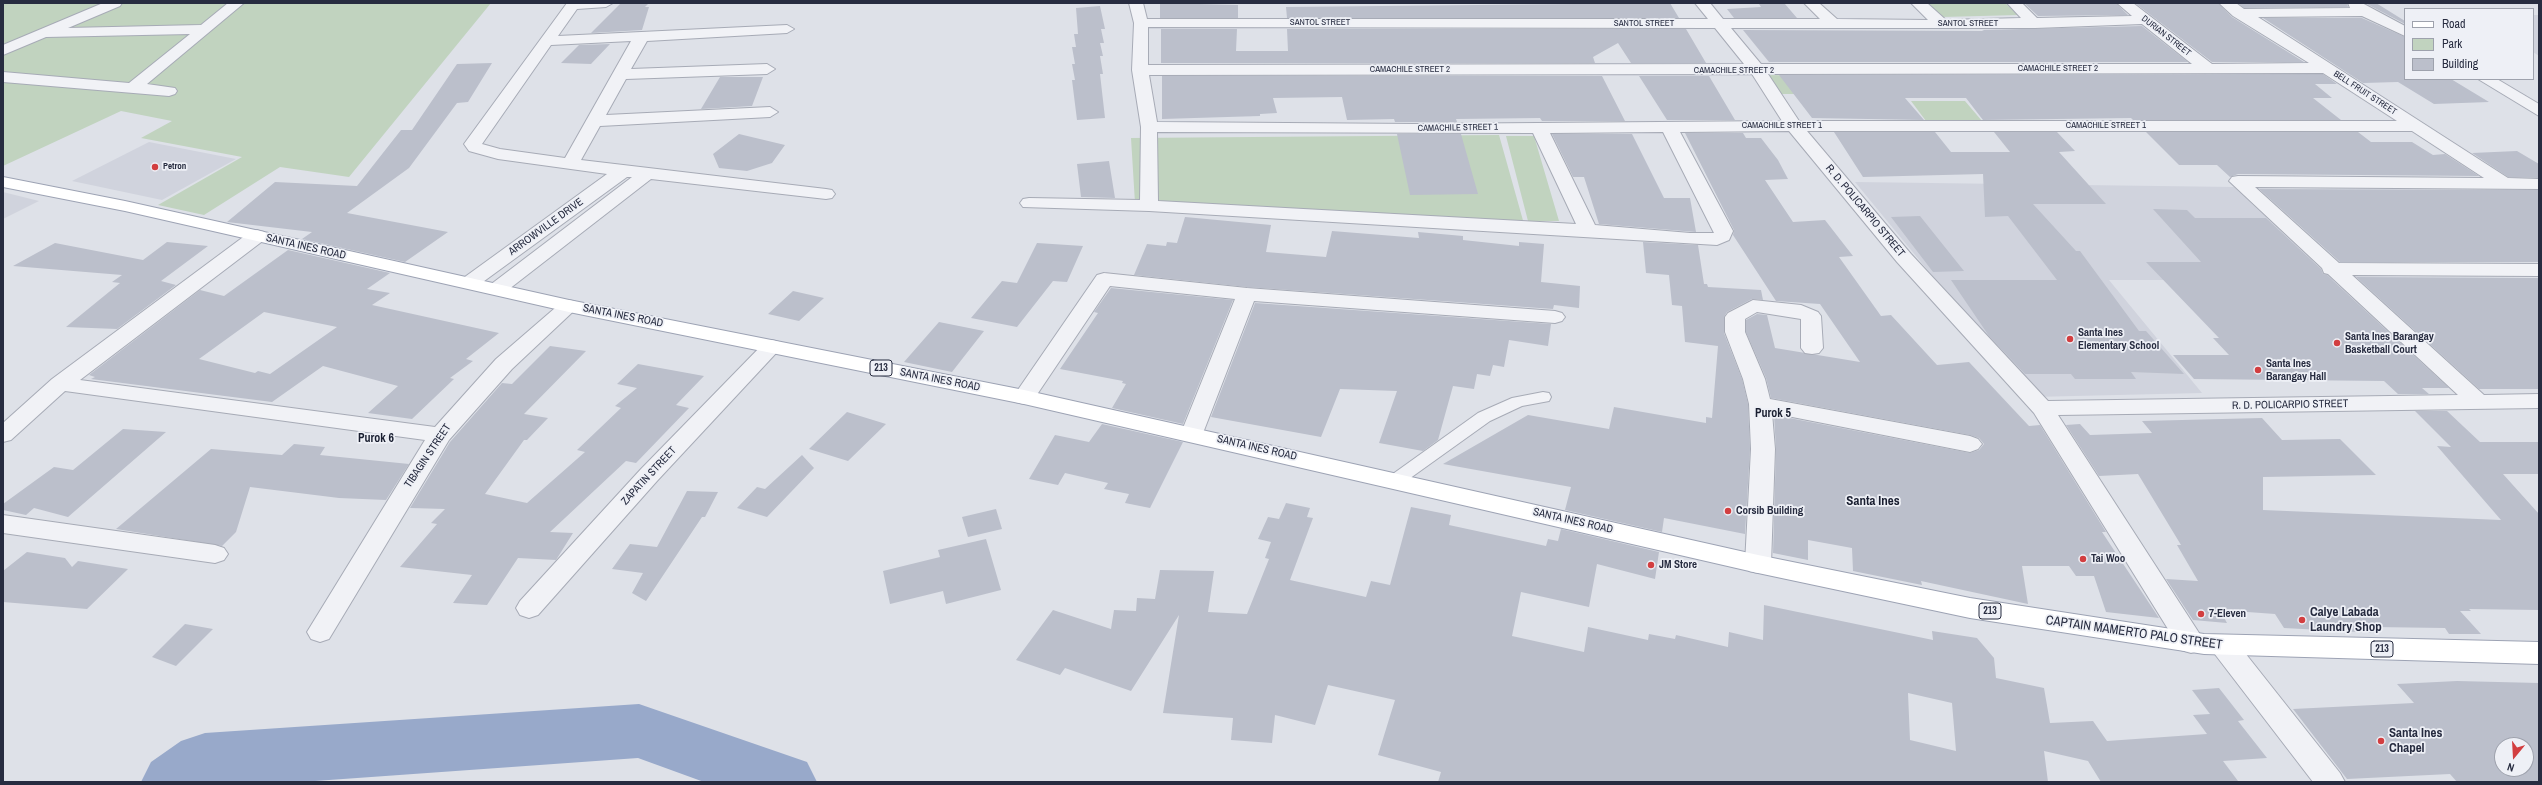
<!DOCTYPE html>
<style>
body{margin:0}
#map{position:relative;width:2542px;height:785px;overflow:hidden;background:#dee1e8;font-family:"Archivo Narrow",sans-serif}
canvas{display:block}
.frame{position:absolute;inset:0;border:4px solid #272c40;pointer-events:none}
.legend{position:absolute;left:2404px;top:8px;width:130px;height:72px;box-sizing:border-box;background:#eef0f6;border:1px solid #9ea2ad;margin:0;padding:5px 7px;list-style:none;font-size:12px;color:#272c40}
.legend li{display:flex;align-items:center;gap:8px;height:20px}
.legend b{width:20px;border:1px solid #9ea2ad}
.north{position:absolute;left:2494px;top:737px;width:40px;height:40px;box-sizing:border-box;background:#eef0f6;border:1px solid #9ea2ad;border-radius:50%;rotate:198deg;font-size:11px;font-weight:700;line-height:16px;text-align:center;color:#272c40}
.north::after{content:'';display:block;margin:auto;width:14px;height:18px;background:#d23e40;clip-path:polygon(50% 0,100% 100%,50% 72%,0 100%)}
</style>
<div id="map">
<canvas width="2542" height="785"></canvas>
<div class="frame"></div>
<ul class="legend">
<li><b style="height:5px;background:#fff"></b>Road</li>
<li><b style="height:11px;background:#c1d3bf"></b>Park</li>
<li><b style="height:11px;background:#bbbfcb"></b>Building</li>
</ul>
<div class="north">N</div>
</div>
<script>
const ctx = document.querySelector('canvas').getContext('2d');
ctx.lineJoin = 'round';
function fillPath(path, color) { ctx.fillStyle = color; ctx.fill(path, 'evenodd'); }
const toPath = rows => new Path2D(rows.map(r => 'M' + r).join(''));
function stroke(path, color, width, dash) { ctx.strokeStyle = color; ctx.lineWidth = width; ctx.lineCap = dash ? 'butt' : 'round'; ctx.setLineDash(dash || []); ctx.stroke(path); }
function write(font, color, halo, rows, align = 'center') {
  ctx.font = font + ' "Archivo Narrow",sans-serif'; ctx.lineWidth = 3.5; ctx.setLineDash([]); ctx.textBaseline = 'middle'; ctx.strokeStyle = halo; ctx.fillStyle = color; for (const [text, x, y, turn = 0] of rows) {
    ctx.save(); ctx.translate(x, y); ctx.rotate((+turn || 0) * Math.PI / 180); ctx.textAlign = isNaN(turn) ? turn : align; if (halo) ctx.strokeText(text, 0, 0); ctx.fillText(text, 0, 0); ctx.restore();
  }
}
fillPath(toPath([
 [2533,15,2539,15,2539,56,2533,52],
 [149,142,236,159,162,200,72,181],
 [1855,182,2234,187,2333,280,2109,280,2202,393,2032,397],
 [3,192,39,201,3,219]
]), '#d0d3dd');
fillPath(toPath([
 [3,3,491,3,349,177,280,167,204,215,158,205,242,157,141,138,172,121,121,111,3,166],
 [1926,3,2005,3,2019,15,1942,17],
 [1769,75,1813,76,1825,94,1780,94],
 [1911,101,1965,101,1982,121,1926,121],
 [1499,135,1524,224,1135,203,1131,138],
 [1506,136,1534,136,1559,221,1528,221]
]), '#c1d3bf');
fillPath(toPath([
 [639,704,807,762,817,782,704,782,638,758,301,782,141,782,151,762,181,741,205,733,639,704]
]), '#98a9ca');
fillPath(toPath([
 [621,3,649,3,645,7,649,7,642,30,591,33],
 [1160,3,1238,5,1238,18,1160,18],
 [1670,3,1679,18,1287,18,1286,7],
 [2024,3,2116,3,2128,15,2038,16],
 [2135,3,2218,3,2232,17,2304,62,2212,62],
 [2238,3,2347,3,2348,7,2244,8],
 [2365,3,2376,3,2405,21,2405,24],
 [1759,4,1785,4,1797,18,1734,18,1727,9,1761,7],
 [1100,6,1105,29,1101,29,1104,43,1100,43,1103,56,1100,56,1103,74,1100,74,1105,118,1077,120,1072,80,1075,80,1072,64,1075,64,1072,47,1076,47,1074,34,1078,34,1076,8],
 [2263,18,2362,18,2405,37,2405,79,2451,79,2489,102,2434,104,2398,82,2363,83],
 [2142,26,2188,62,1769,62,1743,30,1984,31,1982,30],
 [1161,29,1237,29,1236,51,1288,51,1287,29,1686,29,1706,63,1631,63,1618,43,1593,57,1595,63,1161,63],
 [610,44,591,64,561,63,579,45],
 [492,63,468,102,457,103,409,168,347,213,448,232,405,262,302,239,312,232,227,222,275,182,357,186,401,130,412,130,457,64],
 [2323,74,2337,84,2315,84,2332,98,2313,98,2341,120,2133,120,2131,118,1983,120,1966,98,1905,98,1924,120,1812,118,1779,75],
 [1162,76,1602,76,1625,121,1542,121,1540,118,1456,119,1457,122,1395,122,1394,119,1347,120,1342,97,1273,98,1277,113,1260,114,1260,116,1162,119],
 [1639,76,1709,76,1735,120,1667,120],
 [720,77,763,77,752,106,701,109],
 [1834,132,1935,132,1951,152,2010,152,1994,132,2057,132,2075,151,2059,152,2106,204,2033,204,2076,251,2080,251,2139,331,2146,331,2184,374,2131,372,2136,379,2075,379,2071,374,2025,374,1989,336,1951,280,2057,280,2008,216,1985,217,1983,174,1863,177],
 [2146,132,2358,132,2371,142,2412,142,2433,155,2445,154,2479,176,2238,174,2230,177,2217,165,2179,165],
 [1685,133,1743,133,1746,138,1761,138,1778,160,1788,179,1765,180,1793,222,1825,220,1853,256,1839,257,1881,316,1891,315,1937,365,1969,362,2029,426,2040,425,2106,532,2102,532,2159,618,2106,612,2094,576,2076,576,2069,566,2022,566,2028,604,1921,581,1922,585,1853,571,1852,548,1808,540,1808,560,1773,553,1776,449,1774,415,1970,453,1979,450,1984,444,1979,438,1970,435,1771,398,1766,378,1746,332,1746,320,1757,314,1767,315,1775,348,1860,362,1820,304,1776,301,1733,235,1734,230],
 [739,134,785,145,772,163,747,171,719,168,713,154],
 [1397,134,1461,134,1478,194,1410,195],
 [1552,134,1632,134,1664,198,1690,198,1696,232,1599,224,1584,177,1573,177],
 [2517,151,2539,164,2539,178,2508,177,2472,153],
 [1109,161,1115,198,1081,197,1077,164],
 [2259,189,2539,190,2539,262,2340,262],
 [2153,209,2187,210,2195,218,2266,218,2321,269,2323,274,2327,275,2449,388,2422,388,2429,394,2398,394,2384,381,2194,379,2173,355,2229,355,2213,338,2219,338,2146,262,2201,262],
 [1920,216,1964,271,1933,272,1891,217],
 [1185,217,1271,225,1266,252,1326,257,1332,231,1419,238,1418,232,1463,236,1463,240,1519,246,1519,242,1544,244,1541,282,1580,286,1579,308,1554,305,1553,309,1247,287,1134,275,1147,244,1166,246,1167,242,1177,243],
 [167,242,208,246,161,281,176,285,117,329,66,327,120,283,112,282,122,275,13,266,55,243,143,260],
 [1643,242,1698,245,1704,284,1707,284,1708,287,1761,290,1763,300,1752,299,1727,312,1724,317,1724,333,1742,379,1748,404,1750,449,1745,534,1664,518,1662,532,1565,510,1571,487,1443,464,1528,415,1609,429,1614,407,1706,423,1706,417,1712,418,1718,346,1685,342,1682,306,1672,305,1669,275,1646,273],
 [1037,243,1083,246,1067,282,1053,281,1017,327,971,318,1002,281,1017,283],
 [288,250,390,273,367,289,390,293,372,305,499,333,466,359,473,361,450,378,454,379,412,419,368,413,398,386,323,366,272,402,91,379,95,377,89,375,200,290,224,296],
 [264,312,337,327,270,374,258,371,255,373,199,359],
 [2356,277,2539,278,2539,389,2479,389],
 [1111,288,1233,300,1183,424,1112,408,1126,384,1122,383,1123,381,1060,369,1098,313,1094,312],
 [793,291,824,298,799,321,768,314],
 [1255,303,1551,324,1548,346,1509,340,1504,367,1493,365,1490,376,1477,374,1474,389,1453,386,1438,440,1423,451,1379,443,1397,391,1340,389,1321,437,1211,417],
 [939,322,984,331,952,372,904,362],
 [550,346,586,351,524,414,548,418,527,440,524,440,485,494,527,503,585,452,577,450,621,408,615,406,637,388,617,384,638,364,704,376,676,405,689,408,636,463,626,461,550,532,573,533,556,560,518,558,487,605,453,603,472,575,400,567,437,524,431,523,445,509,410,508,450,442,502,383,512,384],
 [2415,411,2447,411,2480,442,2539,442,2539,474,2503,474,2539,514,2539,610,2469,609,2471,611,2460,611,2481,634,2449,634,2445,628,2374,627,2377,633,2284,628,2275,614,2220,610,2227,623,2193,620,2166,579,2198,581,2177,545,2181,545,2138,474,2099,476,2066,425,2080,424,2090,435,2152,433,2142,421,2262,418,2282,440,2340,439,2376,475,2263,477,2263,510,2501,520,2437,446,2451,447],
 [847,412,886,424,848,461,809,449],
 [1102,424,1183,442,1150,508,1125,503,1129,494,1104,489,1108,483,1065,473,1058,485,1029,479,1055,435,1089,442],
 [123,429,166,432,68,517,34,508,26,515,3,510,3,504,54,467,73,470],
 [294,444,325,447,320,455,409,464,386,500,339,498,250,487,236,532,222,546,116,529,211,449,282,455],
 [802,455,814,468,767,517,737,508,757,487,765,489],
 [687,491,718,492,705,517,702,517,646,601,632,593,643,573,612,569,630,544,657,547],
 [1286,503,1310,508,1307,517,1313,518,1290,580,1366,597,1371,581,1390,585,1411,507,1451,515,1449,525,1546,546,1548,539,1558,541,1561,529,1659,552,1655,579,1597,564,1589,607,1521,592,1512,636,1584,652,1588,627,1648,640,1649,634,1675,639,1676,635,1728,647,1729,632,1763,640,1764,605,1933,640,1932,631,1977,638,1994,658,1996,678,2044,688,2050,723,2093,721,2107,741,2207,734,2193,715,2210,714,2192,690,2219,688,2244,720,2238,721,2267,758,2223,761,2238,781,2215,782,2101,782,2088,761,2044,751,2048,782,1438,782,1441,772,1378,755,1395,700,1328,685,1315,725,1275,715,1272,743,1231,740,1233,718,1163,713,1179,615,1131,691,1065,668,1060,675,1016,660,1053,610,1111,629,1114,610,1136,611,1137,598,1155,599,1160,570,1214,571,1208,612,1247,614,1269,559,1265,558,1271,542,1258,539,1268,517,1279,519],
 [1908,693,1952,703,1956,751,1910,740],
 [996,509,1002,529,968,537,962,517],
 [986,539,1001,590,946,604,943,591,890,604,883,571,940,557,938,550],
 [27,552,65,558,72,567,78,561,128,569,87,609,3,602,3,571],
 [185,624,213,629,176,666,152,657],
 [2457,681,2539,683,2539,782,2457,782,2450,774,2347,779,2293,709,2414,703,2397,684],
 [2502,745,2526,745,2526,769,2502,769]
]), '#bbbfcb');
const service = toPath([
 [1543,392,1549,393,1551,397,1549,401,1522,406,1490,421,1402,484,1396,486,1390,484,1387,480,1390,476,1478,413,1512,398,1543,392]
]);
const minor = toPath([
 [103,3,122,3,120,6,68,28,201,25,228,3,244,3,147,84,175,88,177,91,175,94,169,96,3,82,3,72,129,83,190,34,46,37,3,55,3,45,103,3],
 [567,3,613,3,606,7,577,9,558,36,787,25,794,29,787,33,647,41,631,69,767,64,775,69,767,74,626,79,606,115,770,107,778,112,770,117,600,126,581,160,826,189,832,190,835,194,832,198,826,199,651,179,504,293,490,293,487,289,490,285,632,177,627,177,476,287,462,287,459,283,462,279,607,174,498,159,469,151,464,144,567,3],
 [631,41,565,158,500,149,482,144,551,45,631,41],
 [1129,3,1143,3,1147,19,1708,19,1695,3,1710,3,1723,19,1820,19,1804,3,1819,3,1837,19,1928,20,1911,3,1927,3,1946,20,2021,18,2007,3,2022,3,2037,18,2132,16,2117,3,2133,3,2212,64,2309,63,2233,16,2219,3,2236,3,2244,9,2350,8,2348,3,2362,3,2405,26,2405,36,2362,16,2258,17,2508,178,2539,179,2539,189,2255,187,2339,263,2539,264,2539,276,2352,275,2484,395,2539,394,2539,408,2058,415,2201,636,2204,643,2201,650,2191,653,2181,650,2034,413,1897,262,1789,131,1680,132,1733,231,1729,240,1717,245,1149,211,1023,207,1020,203,1023,199,1029,198,1140,200,1141,127,1132,70,1134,23,1129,3],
 [2142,24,2192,64,1761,64,1731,28,2035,28,2142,24],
 [1148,27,1715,28,1744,64,1148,65,1148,27],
 [2323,73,2397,121,1799,121,1768,74,2323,73],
 [1752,74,1782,121,1415,124,1157,122,1149,75,1752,74],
 [1807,131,2412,131,2484,178,2238,176,2232,177,2229,181,2322,268,2324,273,2328,274,2458,395,2048,401,1911,254,1807,131],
 [1157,132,1533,133,1576,224,1158,201,1157,132],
 [1663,132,1714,233,1690,233,1595,225,1550,133,1663,132],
 [2478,79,2497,79,2539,104,2539,116,2478,79],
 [257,230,264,232,266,236,264,240,80,380,435,427,496,359,562,302,569,300,576,302,579,306,512,369,449,440,329,639,320,642,311,639,307,632,425,440,65,391,11,440,3,442,3,423,52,379,250,232,257,230],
 [1104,273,1247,288,1555,311,1562,313,1565,317,1562,321,1555,323,1254,301,1203,433,1200,438,1192,440,1184,438,1181,433,1235,299,1110,286,1032,402,1024,404,1016,402,1013,397,1097,275,1104,273],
 [1753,300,1801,305,1818,312,1821,316,1823,348,1819,353,1812,354,1805,353,1801,348,1801,319,1757,312,1745,319,1745,332,1765,379,1770,399,1970,436,1978,439,1982,444,1978,449,1970,452,1772,413,1775,449,1771,564,1767,571,1758,573,1749,571,1745,564,1751,449,1749,404,1743,379,1725,332,1725,317,1728,313,1753,300],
 [772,340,779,342,783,346,779,350,657,481,538,615,529,618,520,615,516,608,520,601,641,469,765,342,772,340],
 [3,515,215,545,224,548,228,554,224,560,215,563,3,533,3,515],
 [2224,636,2234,639,2340,773,2345,782,2313,782,2214,653,2210,646,2214,639,2224,636]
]);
const primary = toPath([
 [3,177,125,201,569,300,1024,390,1758,555,1970,598,2204,634,2539,642,2539,664,2204,654,1970,618,1758,573,1024,404,569,312,125,211,3,187,3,177]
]);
stroke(service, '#a7abb6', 2);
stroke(minor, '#a7abb6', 2);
stroke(primary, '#9da3b4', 2);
fillPath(service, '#f1f2f6');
fillPath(minor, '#f1f2f6');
fillPath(primary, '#fff');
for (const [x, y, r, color] of [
 [155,167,4,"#d23e40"],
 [2070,339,4,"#d23e40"],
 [2337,343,4,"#d23e40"],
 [2258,370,4,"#d23e40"],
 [1728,511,4,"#d23e40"],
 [2083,559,4,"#d23e40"],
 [1651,565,4,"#d23e40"],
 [2201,614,4,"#d23e40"],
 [2302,620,4,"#d23e40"],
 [2381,741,4,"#d23e40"]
]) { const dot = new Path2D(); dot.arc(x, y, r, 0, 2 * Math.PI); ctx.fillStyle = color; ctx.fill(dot); stroke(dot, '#eef0f6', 1.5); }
write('9px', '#272c40', '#eef0f6', [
 ["SANTOL STREET",1320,23],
 ["SANTOL STREET",1644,24],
 ["SANTOL STREET",1968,24],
 ["DURIAN STREET",2166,36,38],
 ["CAMACHILE STREET 2",2058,69],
 ["CAMACHILE STREET 2",1410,70],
 ["CAMACHILE STREET 2",1734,71],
 ["BELL FRUIT STREET",2365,93,33],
 ["CAMACHILE STREET 1",1782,126],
 ["CAMACHILE STREET 1",2106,126],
 ["CAMACHILE STREET 1",1458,128,-1]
]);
write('bold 9px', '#272c40', '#eef0f6', [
 ["Petron",163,167]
], 'left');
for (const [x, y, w] of [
 [881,368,22],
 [1990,611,22],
 [2382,649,22]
]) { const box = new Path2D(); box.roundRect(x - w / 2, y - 8, w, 16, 3); ctx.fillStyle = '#eef0f6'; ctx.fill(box); stroke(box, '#272c40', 1); }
write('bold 10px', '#272c40', null, [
 ["213",881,368],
 ["213",1990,611],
 ["213",2382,649]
]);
write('11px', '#272c40', '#eef0f6', [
 ["R. D. POLICARPIO STREET",1865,211,50],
 ["ARROWVILLE DRIVE",546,227,-36],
 ["SANTA INES ROAD",306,247,13],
 ["SANTA INES ROAD",623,316,11],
 ["SANTA INES ROAD",940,380,11],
 ["R. D. POLICARPIO STREET",2290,405,-1],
 ["SANTA INES ROAD",1257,448,13],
 ["TIBAGIN STREET",428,456,-56],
 ["ZAPATIN STREET",649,476,-47],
 ["SANTA INES ROAD",1573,521,13]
]);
write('bold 11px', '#272c40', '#eef0f6', [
 ["Santa Ines",2078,333],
 ["Elementary School",2078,346],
 ["Santa Ines Barangay",2345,337],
 ["Basketball Court",2345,350],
 ["Santa Ines",2266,364],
 ["Barangay Hall",2266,377],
 ["Corsib Building",1736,511],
 ["Tai Woo",2091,559],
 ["JM Store",1659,565],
 ["7-Eleven",2209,614]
], 'left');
write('bold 12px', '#191e30', '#eef0f6', [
 ["Purok 5",1773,414],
 ["Purok 6",376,439]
]);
write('bold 13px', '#191e30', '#eef0f6', [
 ["Santa Ines",1873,502]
]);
write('bold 13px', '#272c40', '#eef0f6', [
 ["Calye Labada",2310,613],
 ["Laundry Shop",2310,628],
 ["Santa Ines",2389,734],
 ["Chapel",2389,749]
], 'left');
write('13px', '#272c40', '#eef0f6', [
 ["CAPTAIN MAMERTO PALO STREET",2134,633,8]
]);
</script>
